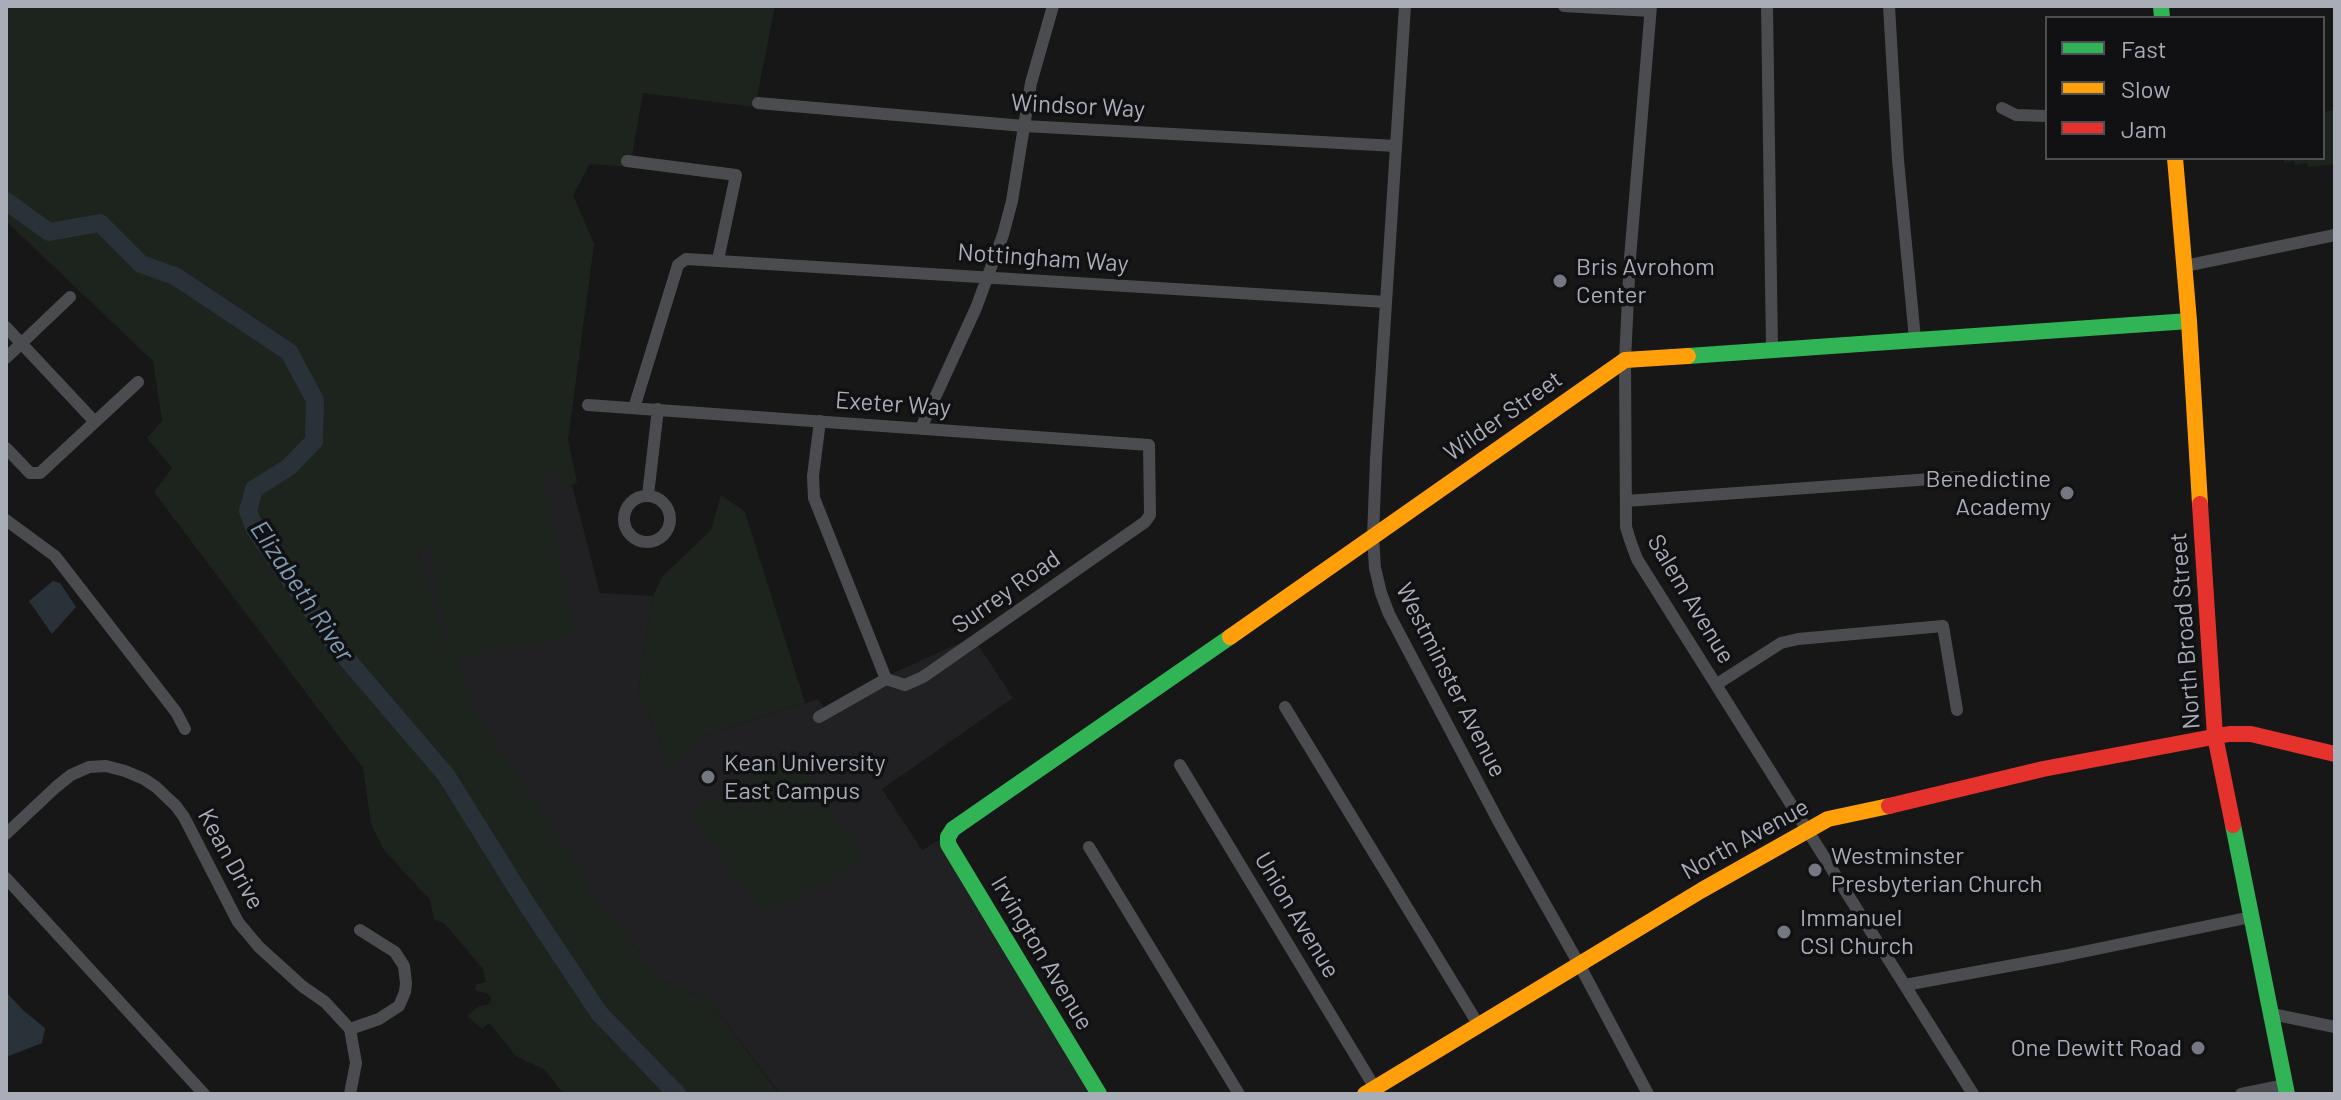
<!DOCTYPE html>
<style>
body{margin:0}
#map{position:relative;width:2341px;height:1100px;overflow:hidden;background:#171717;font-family:Barlow,sans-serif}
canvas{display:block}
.frame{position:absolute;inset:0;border:8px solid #a8adb8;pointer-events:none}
.legend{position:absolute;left:2045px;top:16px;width:280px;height:144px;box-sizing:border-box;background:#111113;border:2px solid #4d4f55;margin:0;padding:10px 14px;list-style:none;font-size:24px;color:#a8adb8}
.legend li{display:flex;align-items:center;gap:16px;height:40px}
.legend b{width:40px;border:2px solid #4d4f55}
</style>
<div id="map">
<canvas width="2341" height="1100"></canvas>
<div class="frame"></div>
<ul class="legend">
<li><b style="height:10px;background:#30b455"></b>Fast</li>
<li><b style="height:10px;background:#ff9f0a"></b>Slow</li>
<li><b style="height:10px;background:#e5322d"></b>Jam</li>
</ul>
</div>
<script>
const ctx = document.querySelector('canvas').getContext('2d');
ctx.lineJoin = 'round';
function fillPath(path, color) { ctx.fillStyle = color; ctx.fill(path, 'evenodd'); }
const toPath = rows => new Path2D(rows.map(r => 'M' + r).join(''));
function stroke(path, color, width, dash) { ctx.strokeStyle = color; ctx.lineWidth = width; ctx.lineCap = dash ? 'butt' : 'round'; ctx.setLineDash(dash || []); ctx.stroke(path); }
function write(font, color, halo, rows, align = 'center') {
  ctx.font = font + ' Barlow,sans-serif'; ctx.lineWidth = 7; ctx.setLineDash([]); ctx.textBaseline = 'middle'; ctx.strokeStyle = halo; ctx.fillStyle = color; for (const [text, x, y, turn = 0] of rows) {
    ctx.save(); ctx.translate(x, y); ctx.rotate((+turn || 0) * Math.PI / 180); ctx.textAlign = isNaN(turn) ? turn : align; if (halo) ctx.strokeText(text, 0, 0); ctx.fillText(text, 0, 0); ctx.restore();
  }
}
fillPath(toPath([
 [538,447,577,482,572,485,600,593,653,596,638,690,670,765,704,735,818,699,826,711,889,675,973,637,1013,698,882,789,922,850,943,838,1094,1094,780,1094,708,999,665,982,606,913,475,712,466,703,459,706,423,572,419,550,429,548]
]), '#212123');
fillPath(toPath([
 [6,6,775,6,755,107,643,93,630,167,590,164,573,195,594,244,568,440,577,482,567,487,559,485,556,476,543,474,574,635,458,658,461,673,466,680,468,692,466,703,475,712,606,913,665,982,708,999,779,1094,564,1094,545,1070,516,1056,489,1023,482,1029,467,1016,479,1006,487,1005,491,1002,491,998,487,993,476,991,475,988,477,984,486,982,483,969,445,924,434,919,430,900,384,850,371,824,363,768,154,492,172,468,147,438,162,421,153,361,6,221],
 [430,548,449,644,444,645,427,572,423,572,419,550],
 [2335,110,2335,164,2308,167,2307,163,2295,165,2294,161,2284,163,2284,158,2323,158,2323,112],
 [721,495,745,512,805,703,704,735,670,765,638,690,653,596,662,577,711,530],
 [790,752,865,861,764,914,691,814]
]), '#1d241e');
fillPath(toPath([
 [53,581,60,583,76,607,52,634,29,601],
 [6,992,24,1011,45,1028,42,1043,6,1057]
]), '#2a3239');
stroke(toPath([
 [6,201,49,232,100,223,141,264,175,276,289,352,315,400,314,441,289,467,254,489,248,511,255,529,340,651,446,775,524,900,599,1013,677,1094]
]), '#2a3239', 18);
stroke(toPath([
 [1405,6,1376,459,1373,537,1375,568,1381,593,1389,614,1501,826,1579,964,1648,1094],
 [1564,6,1650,11],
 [1651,6,1630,258,1625,360,1626,527,1630,540,1637,559,1973,1094],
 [1767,6,1772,350],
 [1889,6,1898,160,1915,339],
 [758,103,1024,126,1396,146],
 [2002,108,2016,115,2047,116],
 [627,161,736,175,718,260],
 [2185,266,2335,235],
 [6,327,95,422],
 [6,358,70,297],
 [588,405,1149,445,1150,515,1145,522,923,677,905,685,886,679,819,717],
 [634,408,678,265,686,259,1386,302],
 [820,421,813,476,814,498,886,679],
 [921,428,976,308,1003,235,1012,201,1031,83,1053,6],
 [6,448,30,473,40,473,138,382],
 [648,495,658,409],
 '624 519a23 23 0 1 1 46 0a23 23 0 1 1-46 0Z',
 [1626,501,1959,477],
 [6,520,55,556,176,712,185,729],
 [1717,684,1781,643,1798,639,1943,626,1957,710],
 [1285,707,1478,1024],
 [1180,765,1375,1088],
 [6,834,56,787,71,775,89,767,106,766,125,771,144,779,156,787,176,806,184,817,238,922,259,947,302,986,325,1002,350,1029,356,1063,350,1094],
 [1089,847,1239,1094],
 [6,878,204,1094],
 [1905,985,2063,956,2251,917],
 [2272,1014,2335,1027],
 [350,1029,379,1019,399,1006,405,992,406,983,404,966,395,952,360,930],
 [2241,1094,2285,1085]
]), '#4b4c50', 12);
stroke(toPath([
 [2161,6,2162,18],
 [1688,356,2189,321],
 [2233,825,2287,1094],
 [1099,1094,948,844,948,837,953,829,1230,637]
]), '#30b455', 16);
stroke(toPath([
 [2175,158,2189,321,2200,504],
 [1230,637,1625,360,1688,356],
 [1365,1094,1702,890,1828,819,1889,806]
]), '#ff9f0a', 16);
stroke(toPath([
 [2200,504,2215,736,2233,825],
 [1889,806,2043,769,2229,734,2251,734,2335,754]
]), '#e5322d', 16);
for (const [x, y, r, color] of [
 [1560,281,8,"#757880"],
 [2067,493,8,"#757880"],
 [708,777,8,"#757880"],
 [1815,870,8,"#757880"],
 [1784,932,8,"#757880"],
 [2198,1048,8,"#757880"]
]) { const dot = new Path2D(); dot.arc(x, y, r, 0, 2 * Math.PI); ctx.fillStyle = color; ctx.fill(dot); stroke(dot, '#111113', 3); }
write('24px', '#a8adb8', '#111113', [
 ["Windsor Way",1078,106,3],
 ["Nottingham Way",1043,258,4],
 ["Exeter Way",893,404,4],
 ["Wilder Street",1503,416,-35],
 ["Surrey Road",1006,592,-35],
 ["Salem Avenue",1691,599,59],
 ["North Broad Street",2185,631,-94],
 ["Westminster Avenue",1451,680,63],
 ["North Avenue",1745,839,-29],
 ["Kean Drive",231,859,61],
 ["Union Avenue",1297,915,59],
 ["Irvington Avenue",1042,953,59]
]);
write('24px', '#a8adb8', '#111113', [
 ["Bris Avrohom",1576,267],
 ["Center",1576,295],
 ["Benedictine",2051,479,"right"],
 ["Academy",2051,507,"right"],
 ["Kean University",724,763],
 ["East Campus",724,791],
 ["Westminster",1831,856],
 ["Presbyterian Church",1831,884],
 ["Immanuel",1800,918],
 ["CSI Church",1800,946],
 ["One Dewitt Road",2182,1048,"right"]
], 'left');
write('italic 26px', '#7f9bb3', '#111113', [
 ["Elizabeth River",302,591,56]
]);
</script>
